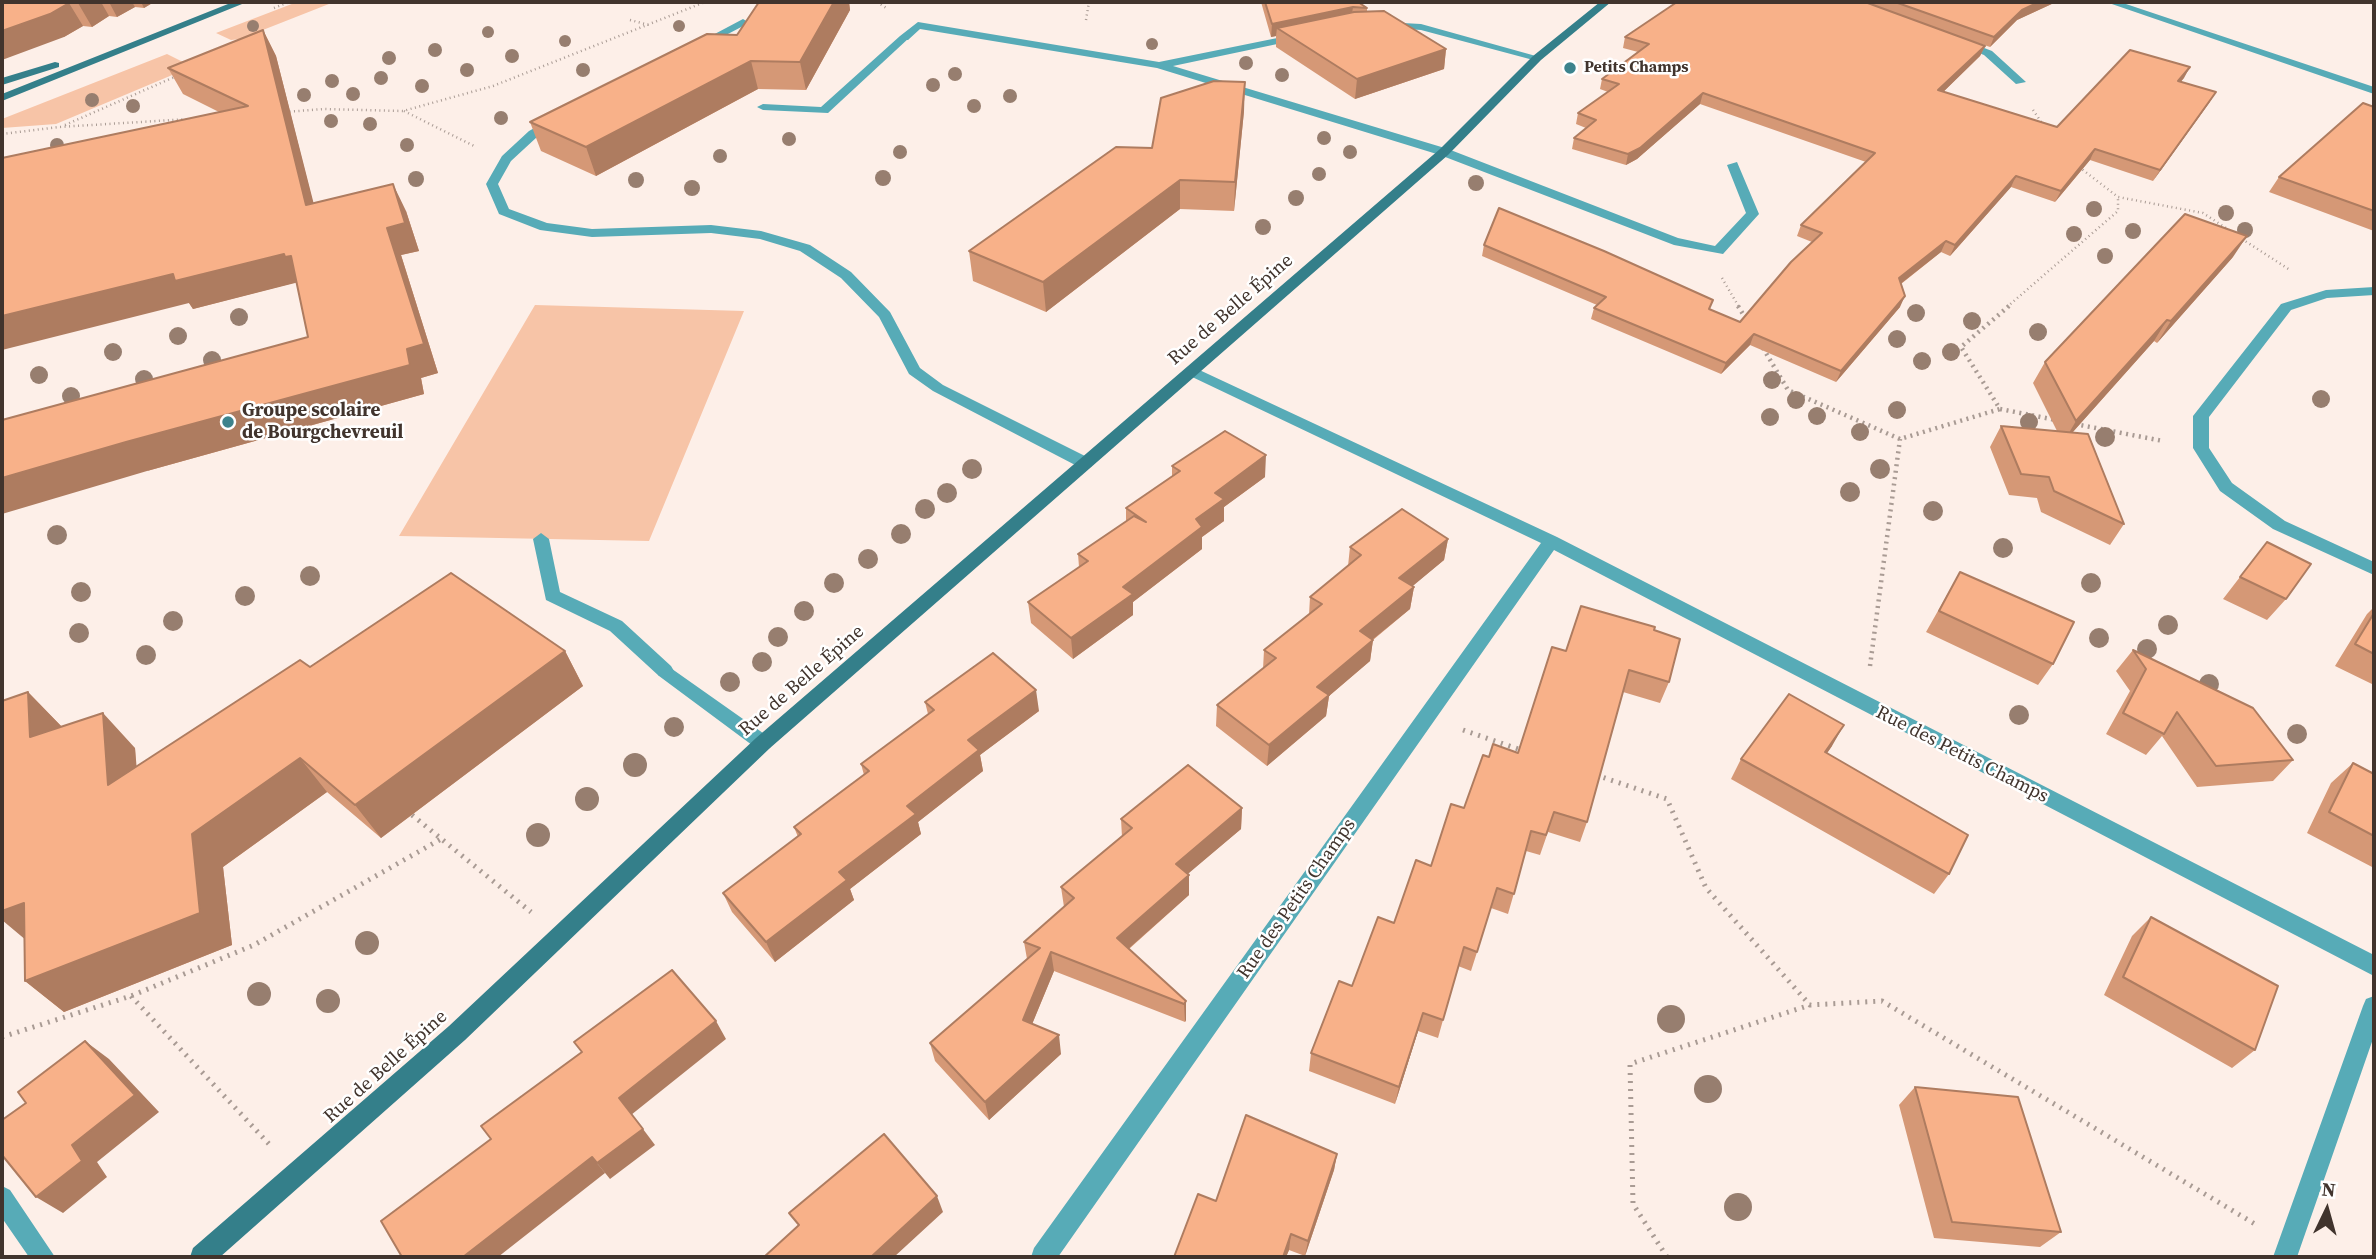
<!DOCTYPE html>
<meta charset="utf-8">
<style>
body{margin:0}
#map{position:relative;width:2376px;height:1259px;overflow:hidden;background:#fdefe8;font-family:"Source Serif 4",serif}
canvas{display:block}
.frame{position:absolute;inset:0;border:4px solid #41342d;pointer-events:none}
.north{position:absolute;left:2292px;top:1175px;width:70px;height:70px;-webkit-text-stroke:5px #fff;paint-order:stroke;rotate:5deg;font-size:19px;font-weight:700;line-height:28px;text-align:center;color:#41342d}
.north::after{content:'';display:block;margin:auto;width:24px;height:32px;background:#41342d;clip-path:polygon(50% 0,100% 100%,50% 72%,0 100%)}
</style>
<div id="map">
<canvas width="2376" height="1259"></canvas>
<div class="frame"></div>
<div class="north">N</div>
</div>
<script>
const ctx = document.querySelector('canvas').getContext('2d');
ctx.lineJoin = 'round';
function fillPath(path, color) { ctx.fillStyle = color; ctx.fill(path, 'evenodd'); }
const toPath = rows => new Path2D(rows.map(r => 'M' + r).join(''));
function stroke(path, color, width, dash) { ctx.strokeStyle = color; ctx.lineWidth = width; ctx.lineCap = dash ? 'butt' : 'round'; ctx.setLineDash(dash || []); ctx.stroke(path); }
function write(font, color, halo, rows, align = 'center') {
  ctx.font = font + ' "Source Serif 4",serif'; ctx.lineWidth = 5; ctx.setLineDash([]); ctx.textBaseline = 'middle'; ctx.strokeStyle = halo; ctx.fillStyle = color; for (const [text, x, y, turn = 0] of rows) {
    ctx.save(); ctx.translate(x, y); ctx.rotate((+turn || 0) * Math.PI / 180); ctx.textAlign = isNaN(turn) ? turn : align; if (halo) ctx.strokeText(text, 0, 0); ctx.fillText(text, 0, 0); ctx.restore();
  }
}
fillPath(toPath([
 [297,2,334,2,240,39,231,40,216,33],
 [167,54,189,65,177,73,56,124,2,128,2,119],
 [535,305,744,311,649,541,399,536]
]), '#f7c4a7');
stroke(toPath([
 [877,2,888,9],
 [274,8,289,2],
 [630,20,649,25],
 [1086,20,1089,2],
 [2033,110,2044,126],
 [404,111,474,146],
 [285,112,324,109,403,111,493,86,705,2],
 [65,125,179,75],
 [2,134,59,127,189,119],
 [2079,167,2118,197,2203,213,2232,232],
 [2242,239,2290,270],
 [1722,278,1739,307],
 [2007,307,2118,211,2118,197]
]), '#a99b94', 2.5, [1, 3.5]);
stroke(toPath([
 [1738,306,1746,319],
 [2009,306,1961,347,2000,409,2056,420],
 [1763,348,1788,390,1900,439,2000,409],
 [2075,424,2163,441],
 [1870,666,1900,439]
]), '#a99b94', 4.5, [2, 4.5]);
stroke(toPath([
 [1463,730,1524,751],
 [1596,775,1667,799,1706,888,1810,1005,1882,1001,2255,1224],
 [412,815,531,912],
 [131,996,269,1144],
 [2,1037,131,996,254,945,441,839],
 [1667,1257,1633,1204,1630,1064,1810,1005]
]), '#a99b94', 5, [2, 6]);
fillPath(toPath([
 [743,19,748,22,747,24,703,47,694,45,743,19],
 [900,36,909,38,828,113,763,110,757,107,763,104,821,107,900,36],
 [549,120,559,123,537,137,511,161,498,184,509,209,547,223,592,229,711,225,761,231,810,245,851,272,890,312,920,368,943,385,1091,459,1093,463,1091,467,1079,467,933,391,909,374,879,317,841,278,800,251,760,239,711,233,592,237,540,230,499,214,486,184,502,156,529,131,549,120],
 [665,664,770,738,772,743,770,748,763,750,756,748,659,676,656,671,659,666,665,664],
 [2,1186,10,1190,55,1257,29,1257,2,1218,2,1186]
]), '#57abb7');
fillPath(toPath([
 [2106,2,2120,2,2374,87,2374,94,2106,2],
 [918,22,1159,62,1297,34,1301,35,1301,39,1173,66,1448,149,1678,238,1715,246,1746,213,1727,165,1737,162,1759,214,1723,254,1674,245,1440,155,1157,68,920,29,908,40,900,40,900,36,918,22],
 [1384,22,1421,24,1543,58,1537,61,1421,30,1380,27,1379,25,1384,22],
 [1958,41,1966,41,1992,51,2026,82,2016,84,1984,55,1958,45,1958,41],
 [2374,287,2374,295,2327,298,2291,310,2209,417,2209,448,2232,483,2285,521,2374,562,2374,575,2273,529,2220,491,2193,448,2193,416,2281,304,2326,290,2374,287],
 [1193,367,1557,537,2374,955,2374,976,1554,550,1058,1257,1031,1257,1034,1248,1541,543,1188,375,1186,372,1193,367],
 [541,533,549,539,560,592,622,621,671,666,674,671,671,676,659,676,610,631,546,600,533,539,541,533],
 [2374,996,2374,1036,2297,1257,2273,1257,2363,1006,2366,999,2374,996]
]), '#57abb7');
fillPath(toPath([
 [233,2,247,2,2,101,2,94,233,2],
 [1600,2,1611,2,1541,60,1448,155,770,748,465,1040,220,1257,190,1257,193,1248,449,1026,756,738,1440,149,1533,56,1600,2],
 [55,62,59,63,59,67,2,85,2,78,55,62]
]), '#347f8a');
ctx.fillStyle = '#977e6f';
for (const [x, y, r] of [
 [253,26,6],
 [679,26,6],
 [488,32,6],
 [565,41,6],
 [1152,44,6],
 [435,50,7],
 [512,56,7],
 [389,58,7],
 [1246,63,7],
 [467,70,7],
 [583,70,7],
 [955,74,7],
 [1282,75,7],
 [381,78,7],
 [332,81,7],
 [933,85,7],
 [422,86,7],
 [353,94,7],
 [304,95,7],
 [1010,96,7],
 [92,100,7],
 [133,106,7],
 [974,106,7],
 [501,118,7],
 [331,121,7],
 [370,124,7],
 [1324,138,7],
 [789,139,7],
 [57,145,7],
 [407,145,7],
 [900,152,7],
 [1350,152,7],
 [720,156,7],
 [1319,174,7],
 [883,178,8],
 [416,179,8],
 [636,180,8],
 [1476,183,8],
 [692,188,8],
 [1296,198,8],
 [2094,209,8],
 [2226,213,8],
 [1263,227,8],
 [2245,230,8],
 [2133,231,8],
 [2074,234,8],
 [2105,256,8],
 [1916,313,9],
 [239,317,9],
 [1972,321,9],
 [2038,332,9],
 [178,336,9],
 [1897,339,9],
 [113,352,9],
 [1951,352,9],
 [212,360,9],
 [1922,361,9],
 [39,375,9],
 [144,379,9],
 [1772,380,9],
 [71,396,9],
 [2321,399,9],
 [1796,400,9],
 [1897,410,9],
 [1817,416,9],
 [1770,417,9],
 [2029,422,9],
 [1860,432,9],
 [2105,437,10],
 [972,469,10],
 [1880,469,10],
 [1850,492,10],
 [947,493,10],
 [925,509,10],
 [1933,511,10],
 [901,534,10],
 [57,535,10],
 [2003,548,10],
 [868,559,10],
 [310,576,10],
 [834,583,10],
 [2091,583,10],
 [81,592,10],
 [245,596,10],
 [804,611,10],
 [173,621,10],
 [2168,625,10],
 [79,633,10],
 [778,637,10],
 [2099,638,10],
 [2147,649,10],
 [146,655,10],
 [762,662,10],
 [730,682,10],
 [2209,684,10],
 [2019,715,10],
 [674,727,10],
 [2297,734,10],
 [635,765,12],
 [587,799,12],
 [538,835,12],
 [367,943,12],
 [259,994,12],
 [328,1001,12],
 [1671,1019,14],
 [1708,1089,14],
 [1738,1207,14]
]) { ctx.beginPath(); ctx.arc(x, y, r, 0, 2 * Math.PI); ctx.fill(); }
fillPath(toPath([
 [2,2,154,2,144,8,135,7,117,17,109,16,92,27,83,26,64,37],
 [759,2,849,2,850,10,806,90,758,89,596,176,541,151,530,122,737,35],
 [1261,2,1358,2,1367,8,1367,12,1446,49,1444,69,1355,99,1276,47,1276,36,1271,37],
 [1677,2,2056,2,2017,20,1990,47,1948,33,1985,46,1980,56,1943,92,2057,127,2184,78,2180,82,2216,92,2209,103,2153,181,2090,160,2055,202,2011,187,1950,256,1941,252,1901,284,1900,307,1836,382,1750,345,1721,374,1591,319,1594,308,1597,305,1482,256,1484,245,1710,310,1740,322,1812,242,1797,236,1801,225,1866,162,1700,104,1637,159,1626,165,1572,149,1574,138,1586,128,1576,124,1578,113,1608,92,1600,89,1602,79,1638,52,1623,48,1625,37],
 [263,30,276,56,313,203,406,211,419,251,401,255,438,373,421,378,424,394,147,471,308,337,297,282,193,309,189,303,219,112,183,94,168,68],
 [2374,107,2374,231,2269,192,2279,177],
 [1244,111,1234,211,1180,209,1046,312,973,281,969,251,1152,148],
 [2233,257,2157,343,2154,341,2072,433,2124,524,2110,545,2041,512,2037,498,2009,495,1990,447,2001,426,2057,431,2033,383,2045,362],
 [1172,466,1265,477,1224,507,1224,521,1202,537,1202,549,1133,602,1133,615,1073,659,1031,623,1028,602,1079,567,1078,554,1126,521,1126,508,1172,477],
 [1448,539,1444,560,1412,586,1414,587,1410,609,1373,640,1370,661,1329,696,1326,716,1267,766,1216,726,1217,705,1263,669,1264,650,1309,615,1310,597,1348,566,1350,547],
 [2267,542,2286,599,2267,620,2223,599],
 [1960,572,2053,664,2038,685,1926,632],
 [2374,607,2374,685,2335,666,2367,614],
 [1654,630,1669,682,1660,703,1623,692,1587,822,1580,842,1548,832,1540,855,1526,851,1508,914,1491,908,1471,971,1458,966,1438,1038,1418,1031,1395,1104,1309,1071,1311,1053,1352,986,1431,866,1464,808,1489,757,1518,753,1566,651],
 [2133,650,2293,760,2273,781,2197,787,2162,736,2146,755,2106,734,2130,691,2116,671],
 [565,651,583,686,381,838,327,792,223,867,232,945,64,1012,25,981,24,938,28,692,62,727,135,748,136,766,310,667],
 [925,702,1039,711,980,755,983,771,918,822,921,834,850,889,854,900,775,962,732,912,723,893,798,837,794,827,864,775,861,764,928,714],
 [1832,746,1827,753,1949,874,1934,894,1731,779,1741,759],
 [2353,763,2374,774,2374,868,2307,833,2331,783],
 [1242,808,1241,829,1187,874,1189,895,1129,949,1186,1001,1186,1020,1185,1022,1054,971,1032,1024,1061,1054,989,1120,935,1061,930,1043,1027,959,1024,942,1064,907,1061,887,1122,837,1121,819],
 [2151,917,2255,1050,2232,1068,2104,995,2132,936],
 [1915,1087,2061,1232,2040,1247,1934,1238,1899,1105],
 [1337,1154,1334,1170,1305,1256,1289,1250,1286,1257,1174,1257,1216,1201]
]), '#d59876');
fillPath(toPath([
 [81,2,101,2,109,16,92,27,78,3],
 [109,2,132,2,135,7,117,17],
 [141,2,154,2,144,8],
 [834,2,849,2,850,10,806,90,800,62],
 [2039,2,2056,2,2017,20,1990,47,1994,37,2022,10],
 [69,3,83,26,64,37,2,60,2,31],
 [1353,7,1351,20,1277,28,1276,36,1271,37,1272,24],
 [263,30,276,56,321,232,306,205],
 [1985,46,1980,56,1934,101,1938,90],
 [1446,49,1444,69,1355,99,1357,79],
 [751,61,758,89,596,176,586,147],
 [2190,67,2184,78,2172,92,2178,81],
 [1245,82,1244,111,1234,211,1235,182],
 [2216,92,2209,103,2153,181,2160,170],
 [1703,93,1700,104,1637,159,1626,165,1628,154],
 [2095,149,2090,160,2055,202,2061,191],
 [2016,176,2011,187,1950,256,1955,245],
 [1180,180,1180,209,1046,312,1043,282],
 [393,184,406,211,419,251,401,255,438,373,421,378,424,394,147,471,2,514,2,478,126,442,410,365,387,228],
 [2247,236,2233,257,2157,343,2171,321],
 [1946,241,1941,252,1894,289,1899,278],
 [284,254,291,256,299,282,193,309,189,303,2,350,2,316,173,274],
 [1905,296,1900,307,1836,382,1841,371],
 [2167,320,2154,341,2063,443,2076,421],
 [1754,334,1750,345,1721,374,1726,363],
 [1266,455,1265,477,1224,507,1224,521,1202,537,1202,549,1133,602,1133,615,1073,659,1071,638,1123,587,1196,519,1215,493],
 [1448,539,1444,560,1396,600,1399,578],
 [1414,587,1410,609,1357,652,1360,631],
 [1373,640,1370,661,1329,696,1326,716,1267,766,1269,745,1317,687],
 [565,651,583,686,381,838,355,805],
 [1036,690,1039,711,980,755,983,771,918,822,921,834,850,889,854,900,775,962,766,942,907,806,968,740],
 [28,692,62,727,30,737],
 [103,713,135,748,141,819,108,785],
 [1844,725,1832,746,1814,772,1825,752],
 [300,758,327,792,223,867,232,945,64,1012,25,981,192,834],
 [1242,808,1241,829,1176,884,1176,864],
 [1189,875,1189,895,1119,957,1117,938],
 [24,903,33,946,2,920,2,911],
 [1051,952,1054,971,1026,1039,1023,1020],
 [1186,1001,1186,1020,1185,1022,1184,1004],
 [1423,1013,1418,1031,1395,1104,1399,1087],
 [716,1021,726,1039,631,1115,619,1098],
 [1059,1035,1061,1054,989,1120,985,1102],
 [85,1041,109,1059,159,1112,97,1162,107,1177,63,1213,36,1197,72,1145],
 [643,1129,655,1145,610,1179,597,1163],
 [1337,1154,1334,1170,1305,1256,1308,1241],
 [592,1157,605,1173,498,1257,463,1257],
 [937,1196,943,1212,894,1257,871,1257],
 [1291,1234,1289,1250,1286,1257,1283,1257]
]), '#ae7c60');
const building = toPath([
 [2,2,81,2,78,3,69,3,50,14,2,31,2,2],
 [759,2,834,2,800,62,751,61,586,147,530,122,707,34,737,35,759,2],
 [1265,2,1358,2,1367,8,1353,7,1272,24,1265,2],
 [1677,2,1865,2,1985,46,1938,90,2057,127,2130,50,2190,67,2178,81,2216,92,2160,170,2095,149,2061,191,2016,176,1955,245,1946,241,1899,278,1905,296,1841,371,1754,334,1726,363,1594,308,1606,297,1484,245,1499,208,1604,251,1713,300,1709,309,1740,322,1791,262,1822,233,1801,225,1875,153,1703,93,1640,148,1628,154,1574,138,1596,120,1578,113,1619,84,1602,79,1649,44,1625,37,1677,2],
 [1895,2,2039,2,2022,10,1994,37,1895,2],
 [1384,11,1446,49,1357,79,1277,28,1354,12,1384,11],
 [263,30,306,205,393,184,405,223,387,228,424,344,407,349,410,365,126,442,2,478,2,420,308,337,291,256,285,257,284,254,175,281,173,274,2,316,2,158,248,106,168,68,263,30],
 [1214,81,1245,82,1235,182,1180,180,1043,282,969,251,1116,147,1152,148,1161,98,1214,81],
 [2363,103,2374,107,2374,211,2279,177,2363,103],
 [2185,214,2247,236,2171,321,2167,320,2076,421,2045,362,2185,214],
 [2001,426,2088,434,2124,524,2054,491,2049,477,2021,474,2001,426],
 [1225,431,1266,455,1215,493,1224,499,1196,519,1202,527,1123,587,1133,594,1071,638,1028,602,1088,561,1078,554,1134,516,1146,522,1126,508,1180,471,1172,466,1225,431],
 [1402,509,1448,539,1399,578,1414,587,1360,631,1373,640,1317,687,1329,695,1269,745,1217,705,1276,658,1264,650,1322,604,1310,597,1361,555,1350,547,1402,509],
 [2267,542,2311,564,2286,599,2240,577,2267,542],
 [1960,572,2074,622,2053,664,1939,611,1960,572],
 [451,573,565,651,355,805,300,758,192,834,200,913,25,981,24,903,2,911,2,701,28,692,30,737,103,713,108,785,300,660,310,667,451,573],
 [1581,606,1655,627,1654,630,1680,639,1669,682,1629,670,1587,822,1554,812,1546,835,1531,831,1514,894,1497,888,1477,952,1464,947,1443,1020,1423,1013,1399,1087,1311,1053,1339,981,1352,986,1378,917,1394,923,1416,860,1431,866,1451,804,1464,808,1483,755,1489,757,1493,744,1518,753,1552,647,1566,651,1581,606],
 [2374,613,2374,654,2355,644,2374,613],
 [2133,650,2253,708,2293,760,2216,766,2177,712,2164,734,2123,713,2146,669,2133,650],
 [993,653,1036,690,968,740,979,750,907,806,916,814,839,872,847,880,766,942,723,893,801,834,794,827,869,771,861,764,934,710,925,702,993,653],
 [1789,694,1844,725,1825,752,1968,835,1949,874,1741,759,1789,694],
 [2353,763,2374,774,2374,836,2329,812,2353,763],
 [1188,765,1242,808,1176,864,1189,875,1117,938,1186,1001,1184,1004,1051,952,1023,1020,1059,1035,985,1102,930,1043,1040,948,1024,942,1074,898,1061,887,1132,828,1121,819,1188,765],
 [2151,917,2278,986,2255,1050,2123,977,2151,917],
 [672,970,716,1021,619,1098,643,1129,597,1163,592,1157,463,1257,402,1257,381,1221,491,1139,481,1126,582,1052,574,1042,672,970],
 [85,1041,135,1095,72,1145,82,1161,36,1197,2,1155,2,1120,26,1103,18,1092,85,1041],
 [1915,1087,2018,1097,2061,1232,1952,1222,1915,1087],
 [1246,1115,1337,1154,1308,1241,1291,1234,1283,1257,1174,1257,1198,1194,1216,1201,1246,1115],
 [884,1134,937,1196,871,1257,764,1257,799,1225,789,1213,884,1134]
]);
fillPath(building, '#f8b189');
stroke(building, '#ae7c60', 2);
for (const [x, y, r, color] of [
 [1570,68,7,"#3c838d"],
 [228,422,7,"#3c838d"]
]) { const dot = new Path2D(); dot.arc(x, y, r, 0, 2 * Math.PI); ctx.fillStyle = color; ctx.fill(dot); stroke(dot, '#fff', 2.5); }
write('bold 16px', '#41342d', '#fff', [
 ["Petits Champs",1584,68]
], 'left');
write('19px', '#41342d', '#fff', [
 ["Rue de Belle Épine",1231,310,-41],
 ["Rue de Belle Épine",802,681,-41],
 ["Rue des Petits Champs",1962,755,27],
 ["Rue des Petits Champs",1297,899,-55],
 ["Rue de Belle Épine",386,1067,-42]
]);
write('bold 19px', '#41342d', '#fff', [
 ["Groupe scolaire",242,411],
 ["de Bourgchevreuil",242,433]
], 'left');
</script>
